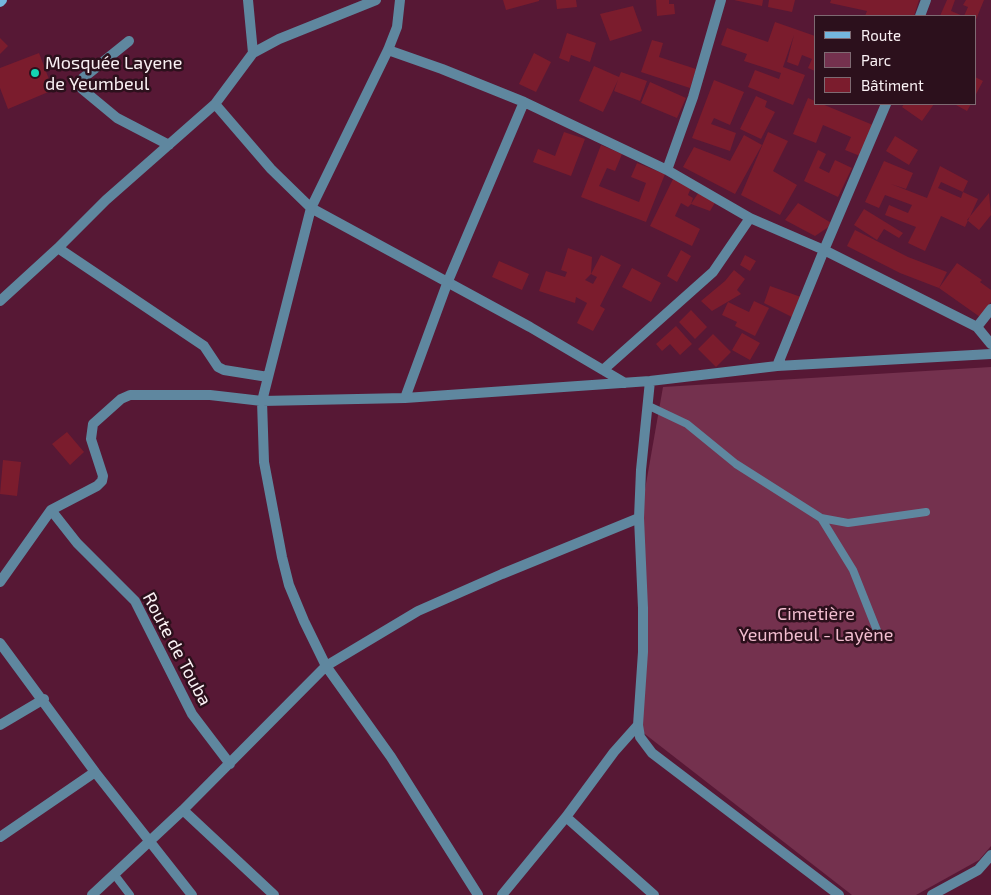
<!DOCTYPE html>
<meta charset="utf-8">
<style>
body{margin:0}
#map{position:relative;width:991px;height:895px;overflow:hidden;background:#571835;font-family:"Exo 2",sans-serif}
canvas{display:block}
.legend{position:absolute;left:814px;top:15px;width:162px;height:90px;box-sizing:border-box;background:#2c101c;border:1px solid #7e6a72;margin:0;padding:6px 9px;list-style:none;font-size:15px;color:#faf1f4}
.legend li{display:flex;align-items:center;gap:10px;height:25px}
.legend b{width:25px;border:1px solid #7e6a72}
</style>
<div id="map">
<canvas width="991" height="895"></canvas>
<ul class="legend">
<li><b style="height:6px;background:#74b6dd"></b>Route</li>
<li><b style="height:14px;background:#74314e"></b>Parc</li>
<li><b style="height:14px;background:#7b1c2d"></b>Bâtiment</li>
</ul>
</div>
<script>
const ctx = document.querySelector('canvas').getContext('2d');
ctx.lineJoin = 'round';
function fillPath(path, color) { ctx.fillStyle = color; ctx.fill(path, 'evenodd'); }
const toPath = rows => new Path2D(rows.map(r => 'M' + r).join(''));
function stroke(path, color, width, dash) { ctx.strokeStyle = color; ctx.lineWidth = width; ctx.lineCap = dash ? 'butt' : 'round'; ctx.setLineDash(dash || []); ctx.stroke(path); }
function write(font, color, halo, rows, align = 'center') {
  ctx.font = font + ' "Exo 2",sans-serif'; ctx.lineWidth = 5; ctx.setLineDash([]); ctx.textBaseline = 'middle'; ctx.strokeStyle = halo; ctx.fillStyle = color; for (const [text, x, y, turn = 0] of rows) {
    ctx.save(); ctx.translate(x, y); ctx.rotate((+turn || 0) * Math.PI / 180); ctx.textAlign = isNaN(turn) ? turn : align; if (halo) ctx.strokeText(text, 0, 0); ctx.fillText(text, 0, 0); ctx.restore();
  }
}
fillPath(toPath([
 [991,367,991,846,979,860,916,895,852,895,641,731,640,518,663,387]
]), '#74314e');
fillPath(toPath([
 [503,0,539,0,539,1,506,10],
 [556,0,576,0,577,7,557,9],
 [656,0,669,0,669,4,674,4,675,14,657,16],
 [734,0,763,0,762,6],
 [769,0,795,0,792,12,768,7],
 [831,0,919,0,914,16,865,16,867,11,830,3],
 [947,0,955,0,951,11,963,16,940,16],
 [966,0,984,0,975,22,975,16,964,16,968,7,963,5],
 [633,6,642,31,610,41,600,14],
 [775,22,815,36,815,71,808,68,812,59,802,55,798,66,787,62,794,35,783,67,805,75,793,105,748,87,755,70,779,79,781,73,744,61,747,54,721,45,727,28,768,42],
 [567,33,596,43,590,62,571,55,569,62,559,58],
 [0,38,8,46,0,54],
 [652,40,663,43,659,57,696,69,690,88,641,72],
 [39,53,53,90,8,109,0,88,0,68],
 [534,53,551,62,536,92,519,84],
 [594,66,619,77,621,72,647,81,640,101,614,91,618,80,603,112,579,101],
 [975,77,983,81,975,96],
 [714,80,744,92,730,125,714,118,711,124,736,133,730,151,692,138],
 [650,82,686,98,677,118,641,103],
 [756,96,767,101,765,107,775,112,761,139,740,129],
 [808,98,815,101,815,104,822,104,873,125,860,156,845,150,851,137,823,125,816,143,793,134],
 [904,104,934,104,922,121,902,107],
 [957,104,971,104,967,111,956,105],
 [564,132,585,139,571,176,533,162,538,149,555,156],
 [768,132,788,141,773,171,797,185,780,215,741,195],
 [744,135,762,145,735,194,683,167,694,147,730,161],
 [895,136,918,150,909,165,886,151],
 [601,145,622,154,615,171,607,168,599,186,639,202,646,183,631,177,637,163,665,174,646,222,581,197],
 [818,150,826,154,819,168,829,173,835,160,852,168,838,197,804,181],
 [884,161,913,173,906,189,891,184,927,198,940,166,968,181,963,192,941,182,938,188,961,198,963,192,978,199,965,227,941,216,925,251,908,243,916,227,885,215,889,205,908,213,912,205,885,195,879,208,865,202],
 [674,177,692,185,688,195,693,198,691,204,699,192,716,201,710,211,691,204,688,207,681,203,675,216,700,229,692,246,650,226],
 [989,193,991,215,979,230,967,220],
 [798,203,833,224,815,236,785,220],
 [864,209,903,233,899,238,884,229,877,240,854,225],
 [855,230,908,257,947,272,939,288,957,263,982,280,980,282,991,290,991,302,980,317,939,288,900,273,847,246],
 [568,248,592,257,591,274,601,255,621,265,600,306,605,309,593,331,577,323,587,303,576,297,575,303,539,291,546,271,565,277,567,272,561,270],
 [591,274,597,277,593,284,585,280],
 [681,250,691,256,677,282,667,276],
 [745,255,756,261,750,271,740,265],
 [499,261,529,274,522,290,492,277],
 [632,268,661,283,651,302,622,287],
 [734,270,745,279,737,290,741,294,712,311,701,301,725,281],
 [770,286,801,297,792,317,764,303],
 [754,301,769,308,755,336,735,326,737,322,722,315,728,302,749,312],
 [691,310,707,327,695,339,679,322],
 [676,326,692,344,680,355,670,344,662,351,656,344],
 [742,333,760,343,750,360,732,350],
 [713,334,731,352,716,367,698,349],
 [67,432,84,452,70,465,52,444],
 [3,460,21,462,17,496,0,494]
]), '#7b1c2d');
stroke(toPath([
 [649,406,687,424,736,464,821,518,848,523,926,512],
 [821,518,853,570,878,633],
 [114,874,130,895]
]), '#5f879f', 8);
stroke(toPath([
 [248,0,253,53],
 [400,0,397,27,388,50,311,208,262,401,264,462,282,557,289,585,304,621,326,666,391,757,478,895],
 [920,16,926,0],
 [129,41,83,78,82,89,117,118,169,145],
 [388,50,442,69,524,102,667,170,750,218,824,250,977,327,991,344],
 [215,104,271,169,311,208,530,327,625,383],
 [667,170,693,97,721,0],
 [58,248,204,346,218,367,224,370,268,377],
 [0,301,58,248,106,200,215,104,253,53,279,39,376,0],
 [977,327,991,309],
 [777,366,824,250,886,104],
 [603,370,713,272,750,218],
 [650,381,641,470,639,518,643,608,643,652,638,725,640,737,652,753,839,895],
 [405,398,448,281,524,102],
 [51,510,77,543,135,601,192,714,230,764],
 [0,582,51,510,97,486,102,481,103,476,91,439,93,424,121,399,130,395,210,395,262,401,405,398,650,381,777,366,991,354],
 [0,643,95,772,192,895],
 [0,725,44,699],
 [183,810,274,895],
 [566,817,654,895],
 [0,837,95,772],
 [92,895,183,810,326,666,418,611,502,574,639,518],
 [502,895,566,817,614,752,638,725],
 [932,895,978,870,991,855]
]), '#5f879f', 10);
stroke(toPath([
 [0,2,2,0]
]), '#74b6dd', 10);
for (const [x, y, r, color] of [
 [35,73,5,"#14d5b3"]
]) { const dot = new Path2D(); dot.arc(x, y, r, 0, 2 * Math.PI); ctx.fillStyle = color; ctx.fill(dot); stroke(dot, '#2c101c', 2); }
write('18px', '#faf1f4', '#2c101c', [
 ["Mosquée Layene",45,63],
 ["de Yeumbeul",45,84]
], 'left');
write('18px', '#f2bed0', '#2c101c', [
 ["Cimetière",816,614],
 ["Yeumbeul - Layène",816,635]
]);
write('18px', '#faf1f4', '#2c101c', [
 ["Route de Touba",177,649,62]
]);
</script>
